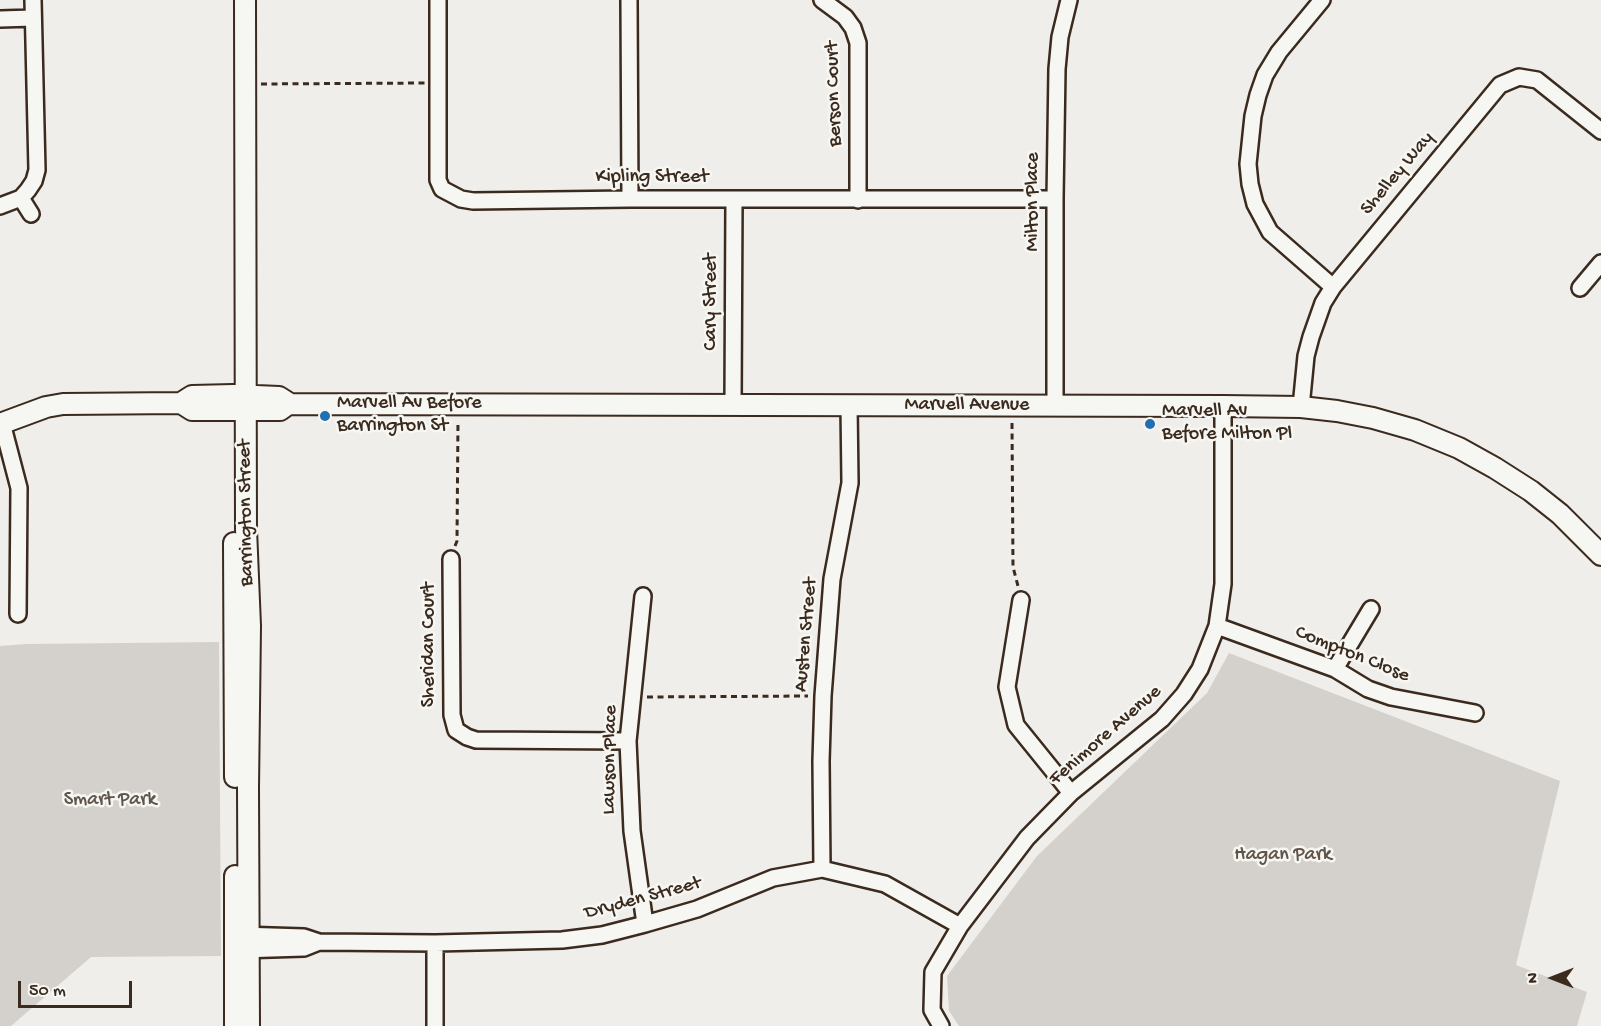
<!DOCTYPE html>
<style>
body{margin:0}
#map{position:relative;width:1601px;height:1026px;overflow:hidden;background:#efeeea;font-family:"Gochi Hand",sans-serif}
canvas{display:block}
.north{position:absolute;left:1523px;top:948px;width:60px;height:60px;-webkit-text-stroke:4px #f6f6f2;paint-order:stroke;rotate:270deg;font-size:16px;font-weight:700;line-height:24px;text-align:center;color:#3b2a1e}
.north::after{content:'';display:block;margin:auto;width:21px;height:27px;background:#3b2a1e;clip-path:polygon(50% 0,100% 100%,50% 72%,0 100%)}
.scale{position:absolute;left:18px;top:981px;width:114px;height:27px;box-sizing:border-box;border:3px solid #3b2a1e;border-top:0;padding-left:8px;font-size:18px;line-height:21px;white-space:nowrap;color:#3b2a1e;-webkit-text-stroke:4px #f6f6f2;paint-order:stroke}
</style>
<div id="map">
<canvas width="1601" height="1026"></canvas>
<div class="north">N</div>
<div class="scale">50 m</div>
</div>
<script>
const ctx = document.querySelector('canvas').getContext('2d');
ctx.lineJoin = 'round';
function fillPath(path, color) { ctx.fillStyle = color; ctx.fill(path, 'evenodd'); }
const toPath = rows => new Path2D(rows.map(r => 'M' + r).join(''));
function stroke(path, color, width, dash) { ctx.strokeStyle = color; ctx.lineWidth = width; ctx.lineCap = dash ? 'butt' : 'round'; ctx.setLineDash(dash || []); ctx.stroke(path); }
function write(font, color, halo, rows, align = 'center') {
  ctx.font = font + ' "Gochi Hand",sans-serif'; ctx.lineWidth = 5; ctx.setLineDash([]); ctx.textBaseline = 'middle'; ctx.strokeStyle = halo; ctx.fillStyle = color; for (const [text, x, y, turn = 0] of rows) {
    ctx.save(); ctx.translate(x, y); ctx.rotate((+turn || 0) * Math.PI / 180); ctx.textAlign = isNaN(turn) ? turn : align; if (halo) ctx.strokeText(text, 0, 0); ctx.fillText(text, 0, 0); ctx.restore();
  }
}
fillPath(toPath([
 [219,642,221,956,91,957,11,1026,0,1026,0,646,27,644],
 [1229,653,1560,781,1516,965,1587,992,1577,1026,959,1026,949,1011,947,976,1037,856,1207,693]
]), '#d4d1cc');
const minor = toPath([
 [438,0,438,180,442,189,461,199,473,201,630,199,1055,199],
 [629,0,630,199],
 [822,0,845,17,853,28,858,43,858,200],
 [1322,0,1279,52,1265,75,1258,95,1253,116,1248,164,1250,184,1255,204,1270,232,1333,287],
 [0,19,33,18],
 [21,198,31,214],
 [0,206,21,198,28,190,34,181,37,170,33,0],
 [1580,288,1601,263],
 [733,405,734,199],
 [1055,406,1055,199,1057,69,1060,37,1069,0],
 [1301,407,1306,356,1311,337,1323,303,1333,287,1500,85,1519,77,1537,80,1601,131],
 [2,423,19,488,18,614],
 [451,559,452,715,456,730,467,737,476,740,628,741],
 [643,596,628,741,632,831,645,924],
 [1021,600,1007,687,1016,725,1071,793],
 [1217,626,1335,669,1368,689,1391,697,1475,713],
 [1335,669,1371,609],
 [822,869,821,761,823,696,832,579,850,483,849,405],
 [240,935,304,937,319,942,435,943,562,940,602,935,645,924,697,909,773,878,822,869,885,884,960,926],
 [435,943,435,1026],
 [240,950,304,948,319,942],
 [941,1026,932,1010,933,972,960,926,1027,838,1071,793,1162,719,1184,694,1200,669,1217,626,1223,584,1223,406]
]);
const tertiary = toPath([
 [245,0,246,529,250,626,248,788,249,1026],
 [181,403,192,396,233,395,279,397,290,404,1223,406,1301,407,1337,411,1373,418,1415,430,1459,448,1495,468,1531,491,1560,514,1601,555],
 [0,424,46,407,63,404,181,403,192,410,280,410,287,405],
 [234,543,235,777],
 [235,1026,235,876]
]);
stroke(minor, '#3b2a1e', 20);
stroke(tertiary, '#3b2a1e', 24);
stroke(toPath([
 [261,84,425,83],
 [1012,423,1013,567,1018,586],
 [455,546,457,541,458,421],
 [647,697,808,696]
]), '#3b2a1e', 3, [6, 4.5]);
stroke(minor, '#f6f6f2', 15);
stroke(tertiary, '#f6f6f2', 20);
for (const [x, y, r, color] of [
 [325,416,6,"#1f6fb2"],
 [1150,424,6,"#1f6fb2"]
]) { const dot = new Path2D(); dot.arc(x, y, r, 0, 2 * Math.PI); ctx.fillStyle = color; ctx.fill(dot); stroke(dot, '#f6f6f2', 2); }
write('20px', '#3b2a1e', '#f6f6f2', [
 ["Berson Court",835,94,-92],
 ["Shelley Way",1398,174,-50],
 ["Kipling Street",652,178],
 ["Milton Place",1034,202,-90],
 ["Cary Street",712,302,-90],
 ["Marvell Avenue",967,406],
 ["Barrington Street",247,513,-91],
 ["Austen Street",807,635,-85],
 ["Sheridan Court",430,645,-90],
 ["Compton Close",1352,655,22],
 ["Fenimore Avenue",1106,736,-41],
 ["Lawson Place",611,760,-89],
 ["Dryden Street",643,899,-15]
]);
write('20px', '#3b2a1e', '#f6f6f2', [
 ["Marvell Av Before",337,404],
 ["Barrington St",337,427],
 ["Marvell Av",1162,412],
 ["Before Milton Pl",1162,435]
], 'left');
write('20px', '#61544a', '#f6f6f2', [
 ["Smart Park",110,801],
 ["Hagan Park",1283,856]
]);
</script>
